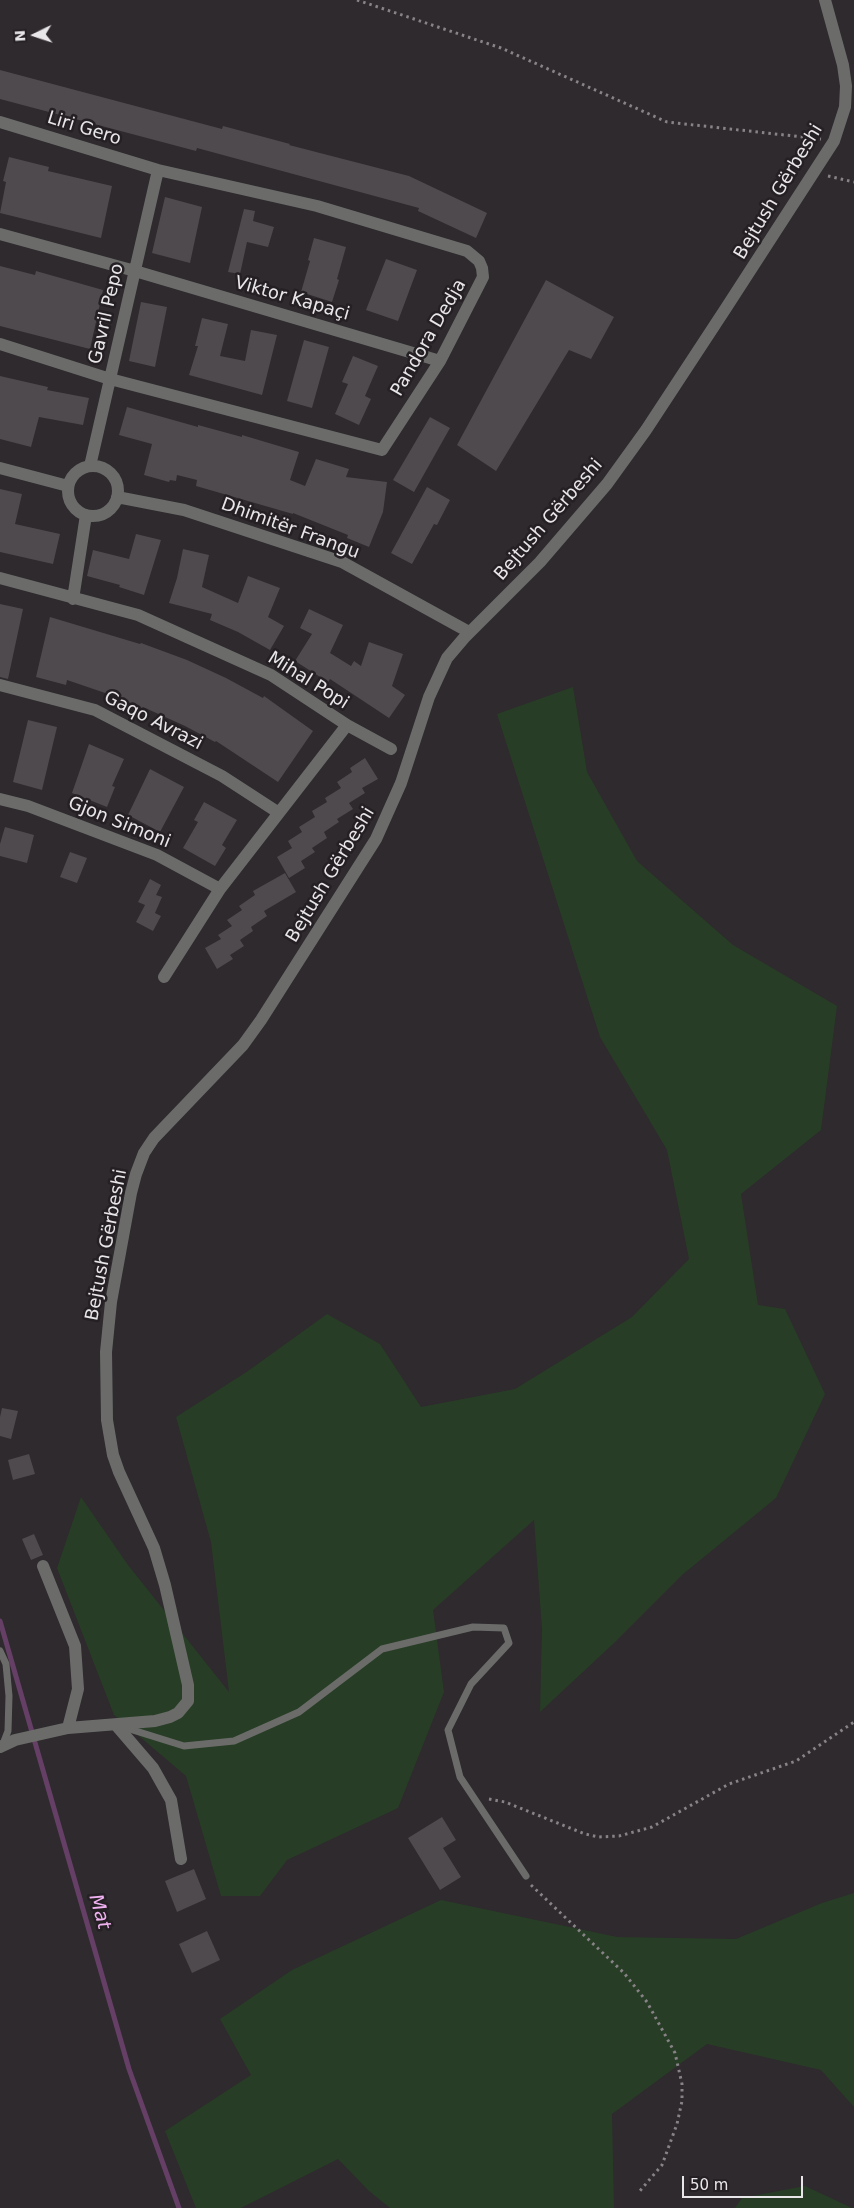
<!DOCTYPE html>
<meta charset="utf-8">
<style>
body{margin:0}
#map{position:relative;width:854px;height:2208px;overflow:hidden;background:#2e2a2e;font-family:"DejaVu Sans",sans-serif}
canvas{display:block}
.north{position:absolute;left:10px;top:10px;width:50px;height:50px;-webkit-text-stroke:4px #242024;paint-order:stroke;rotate:266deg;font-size:14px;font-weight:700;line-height:20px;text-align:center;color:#e9e6e9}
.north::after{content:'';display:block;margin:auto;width:18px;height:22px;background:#e9e6e9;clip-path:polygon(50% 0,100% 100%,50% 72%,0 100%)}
.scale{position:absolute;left:682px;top:2176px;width:121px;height:22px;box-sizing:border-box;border:2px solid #e9e6e9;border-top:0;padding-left:6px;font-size:15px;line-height:18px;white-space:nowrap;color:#e9e6e9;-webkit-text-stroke:4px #242024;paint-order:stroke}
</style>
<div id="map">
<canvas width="854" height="2208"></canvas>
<div class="north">N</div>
<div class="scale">50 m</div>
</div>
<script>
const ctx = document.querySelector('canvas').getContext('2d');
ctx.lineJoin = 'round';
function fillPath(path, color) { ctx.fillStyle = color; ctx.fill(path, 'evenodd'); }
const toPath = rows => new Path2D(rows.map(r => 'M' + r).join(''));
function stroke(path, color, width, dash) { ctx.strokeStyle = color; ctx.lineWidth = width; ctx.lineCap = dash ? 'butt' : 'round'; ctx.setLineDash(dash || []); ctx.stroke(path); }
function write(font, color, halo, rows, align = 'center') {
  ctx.font = font + ' "DejaVu Sans",sans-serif'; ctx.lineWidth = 5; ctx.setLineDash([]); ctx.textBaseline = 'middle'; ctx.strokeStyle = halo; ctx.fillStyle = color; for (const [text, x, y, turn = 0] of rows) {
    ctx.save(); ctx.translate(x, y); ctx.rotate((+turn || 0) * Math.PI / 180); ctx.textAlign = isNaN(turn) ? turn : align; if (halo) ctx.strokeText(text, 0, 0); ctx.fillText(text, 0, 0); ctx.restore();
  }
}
fillPath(toPath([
 [573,687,587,772,637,861,733,945,837,1006,821,1130,741,1194,758,1305,785,1309,825,1394,776,1498,682,1575,613,1644,540,1712,542,1629,534,1520,433,1610,444,1692,398,1808,287,1860,260,1896,221,1896,186,1776,114,1715,57,1568,81,1497,128,1565,229,1692,211,1542,176,1417,248,1371,327,1314,380,1344,421,1407,515,1389,632,1317,689,1259,667,1150,600,1037,497,714],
 [854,1893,854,2107,821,2070,707,2044,612,2114,614,2208,390,2208,369,2191,338,2159,241,2208,196,2208,165,2131,251,2075,220,2019,292,1970,441,1900,617,1937,736,1939,822,1903],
 [805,2186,852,2208,735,2208,742,2198]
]), '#283d26');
stroke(toPath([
 [0,1621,129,2069,179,2208]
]), '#653f66', 5);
fillPath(toPath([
 [0,70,222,129,223,126,290,144,289,145,409,176,487,213,476,238,418,211,419,208,197,148,196,151,0,99],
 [9,157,49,167,48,171,112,186,101,238,0,213,6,182,3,181],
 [165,197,202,207,190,263,152,253],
 [244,209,255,211,253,221,274,227,268,247,247,242,240,274,228,272],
 [314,238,346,247,337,279,339,280,332,302,301,292,310,261,308,260],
 [386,259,417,270,398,321,366,310],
 [0,266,35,275,36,271,103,290,90,349,0,326],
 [546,280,614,317,591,359,569,350,496,471,457,445],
 [141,302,167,307,155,367,129,361],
 [202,318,228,324,220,356,245,361,251,330,277,335,262,395,189,375,198,346,195,346],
 [304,340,329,347,312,408,287,401],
 [353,356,378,366,365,396,371,399,359,425,335,414,348,384,342,382],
 [0,376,48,387,47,390,89,398,83,425,39,417,31,447,0,439],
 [127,407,198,427,198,425,242,437,242,435,299,452,290,480,305,486,316,459,349,469,346,477,387,482,383,512,369,547,347,538,348,535,293,513,293,514,196,486,197,480,177,475,176,481,170,480,169,482,144,475,152,444,119,435],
 [430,417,450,428,414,492,393,480],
 [427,487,450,500,437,525,434,524,412,564,391,553],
 [0,489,22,494,15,524,60,534,53,564,0,552],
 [136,534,161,540,144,595,119,587,120,585,87,576,93,550,129,559],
 [183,549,209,555,202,587,238,603,248,576,280,588,268,617,284,626,270,650,238,632,210,620,212,614,169,603,177,578],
 [0,604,23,609,8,679,0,677],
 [309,609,343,625,330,653,351,666,354,661,361,666,369,642,403,654,392,686,405,695,389,718,330,679,328,682,295,661,312,634,300,628],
 [50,617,140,644,141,643,187,660,226,678,263,698,264,696,313,731,278,782,216,741,215,742,185,726,143,707,142,708,114,696,67,680,66,685,36,677],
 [28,720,57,727,42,790,13,782],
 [89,744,124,759,112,786,115,787,107,807,72,793],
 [365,758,378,779,362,788,365,793,349,803,353,809,337,819,339,822,324,832,327,838,312,848,315,852,301,861,305,868,289,878,277,857,292,848,288,841,302,832,299,827,315,817,312,811,327,802,325,798,341,788,337,782,352,772,350,768],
 [150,769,184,787,160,832,128,815],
 [204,802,237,820,222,845,226,848,215,866,183,848,198,822,194,820],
 [5,827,34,835,27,863,0,856,0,844],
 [70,852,87,858,77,883,60,877],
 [285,873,296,892,264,911,267,916,251,927,253,931,240,940,244,946,230,955,233,959,217,969,205,948,221,939,218,935,232,926,227,920,242,910,239,906,255,895,253,891],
 [150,879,161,885,156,895,162,897,155,913,161,916,153,931,136,922,145,905,138,902],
 [2,1408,18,1411,11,1439,0,1436,0,1417],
 [29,1454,35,1474,13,1480,8,1460],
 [34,1534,43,1555,31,1560,22,1539],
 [442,1817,456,1840,443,1848,461,1877,440,1890,408,1838],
 [194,1869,206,1899,177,1912,165,1881],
 [207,1931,220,1960,192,1973,179,1944]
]), '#4e4a4e');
stroke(toPath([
 [357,0,501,48,667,122,821,139],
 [828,176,854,182],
 [489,1799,505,1802,585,1834,599,1837,619,1836,652,1827,729,1784,796,1761,854,1722],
 [531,1885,624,1973,647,2002,675,2053,682,2084,682,2101,677,2124,662,2165,639,2192]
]), '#878387', 3, [2.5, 4]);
stroke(toPath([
 [0,1651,6,1664,9,1696,8,1731,3,1744],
 [123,1727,184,1746,234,1741,299,1712,382,1649,473,1627,504,1628,509,1643,471,1684,448,1730,460,1777,526,1876]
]), '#6b6c6a', 7);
stroke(toPath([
 [0,122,158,170,317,206,467,251,479,261,482,268,483,277,440,361,382,450,110,379,0,344],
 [0,234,135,271,440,361],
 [90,466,158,170],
 '68 491a25 25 0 1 1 50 0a25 25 0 1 1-50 0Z',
 [0,468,68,486],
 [117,497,184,510,342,562,469,632],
 [0,578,138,615,271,675,347,725,391,749],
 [73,599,86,515],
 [0,685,95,710,222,776,279,813],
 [0,799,28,806,157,855,220,889],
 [164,977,220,889,347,725],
 [43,1566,75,1646,78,1689,68,1728],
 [116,1725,153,1768,171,1800,181,1859],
 [0,1747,15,1740,68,1728,155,1721,170,1717,178,1713,188,1701,188,1685,165,1585,154,1548,119,1472,113,1455,107,1420,106,1352,111,1302,131,1193,136,1174,144,1153,154,1138,243,1045,261,1020,376,839,401,783,429,697,447,658,464,638,540,562,607,484,646,430,726,308,834,141,845,107,846,86,843,65,825,0]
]), '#6b6c6a', 12);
write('18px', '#e9e6e9', '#242024', [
 ["Liri Gero",84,129,17],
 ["Bejtush Gërbeshi",779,192,-59],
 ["Viktor Kapaçi",292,299,16],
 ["Gavril Pepo",107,314,-77],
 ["Pandora Dedja",429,338,-60],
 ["Bejtush Gërbeshi",549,520,-49],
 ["Dhimitër Frangu",290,529,20],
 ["Mihal Popi",308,681,32],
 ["Gaqo Avrazi",153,721,27],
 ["Gjon Simoni",119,823,22],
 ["Bejtush Gërbeshi",331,875,-59],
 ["Bejtush Gërbeshi",107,1245,-79]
]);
write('italic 19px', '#f1b2f1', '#242024', [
 ["Mat",99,1912,74]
]);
</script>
